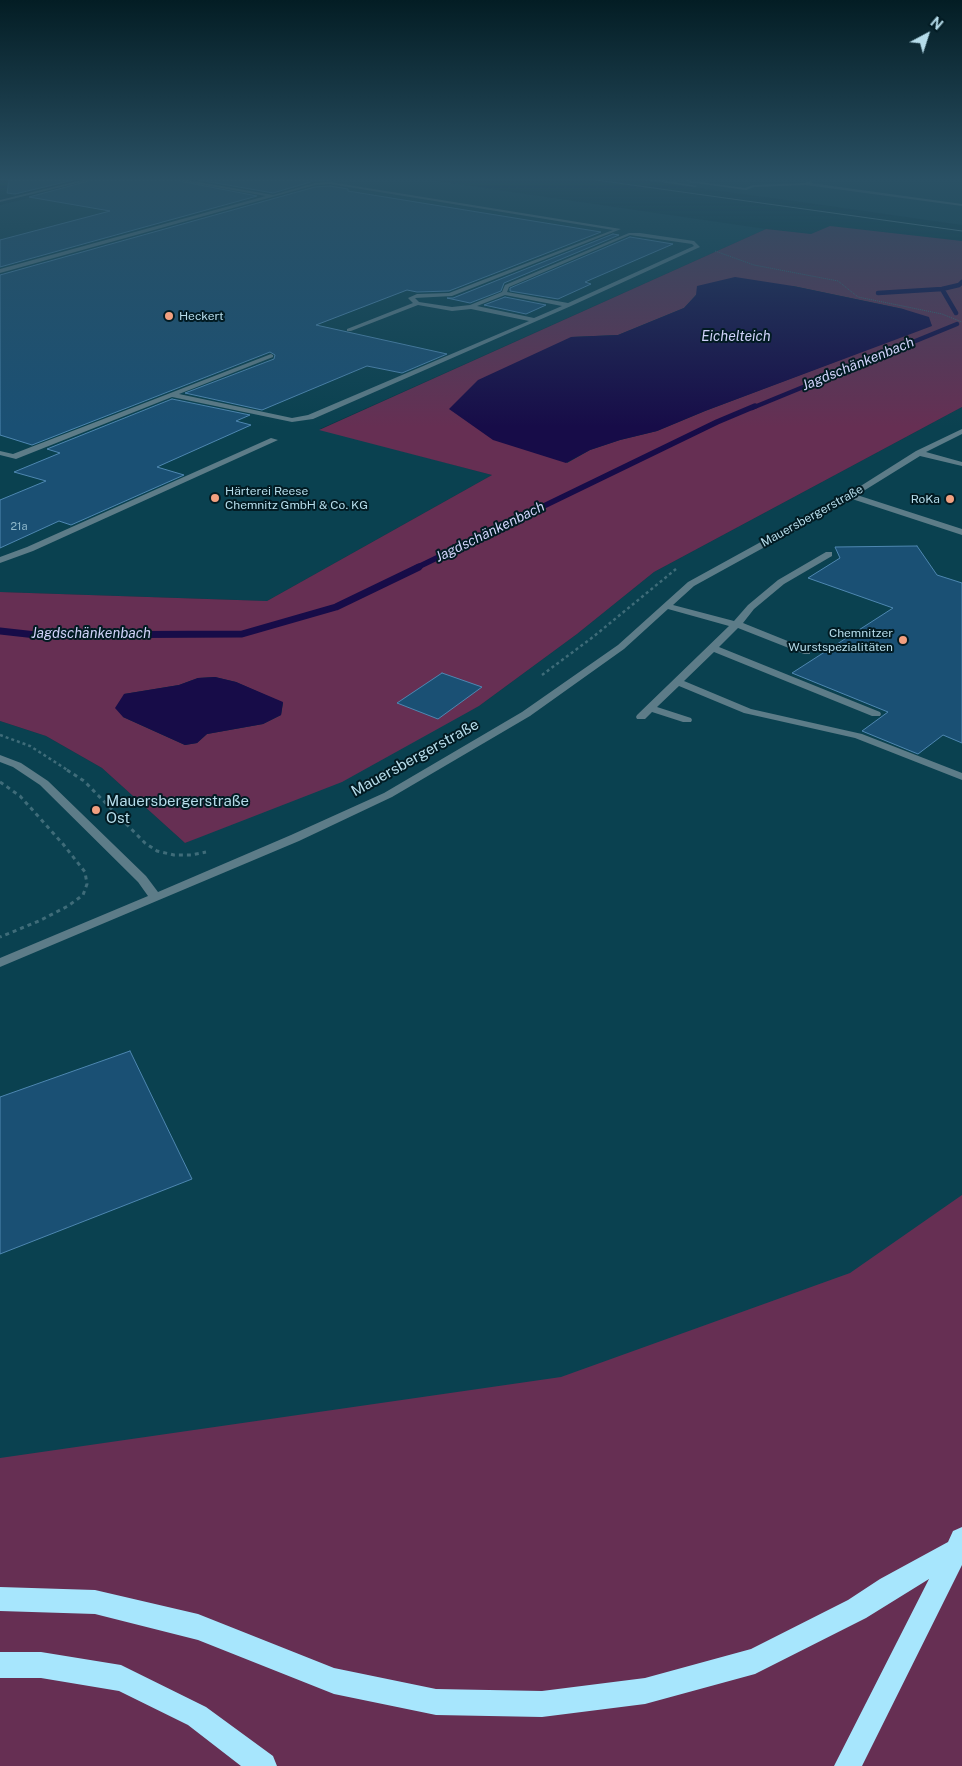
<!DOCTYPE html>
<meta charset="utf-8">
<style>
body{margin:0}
#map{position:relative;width:962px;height:1766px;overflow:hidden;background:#053542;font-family:"Public Sans",sans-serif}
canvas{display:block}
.north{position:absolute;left:902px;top:10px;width:50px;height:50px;-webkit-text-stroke:4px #021b23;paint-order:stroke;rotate:40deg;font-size:14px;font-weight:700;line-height:20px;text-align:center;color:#b6dcea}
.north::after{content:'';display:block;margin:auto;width:18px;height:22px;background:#b6dcea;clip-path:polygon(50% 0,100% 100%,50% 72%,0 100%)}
</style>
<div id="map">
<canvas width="962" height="1766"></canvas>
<div class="north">N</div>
</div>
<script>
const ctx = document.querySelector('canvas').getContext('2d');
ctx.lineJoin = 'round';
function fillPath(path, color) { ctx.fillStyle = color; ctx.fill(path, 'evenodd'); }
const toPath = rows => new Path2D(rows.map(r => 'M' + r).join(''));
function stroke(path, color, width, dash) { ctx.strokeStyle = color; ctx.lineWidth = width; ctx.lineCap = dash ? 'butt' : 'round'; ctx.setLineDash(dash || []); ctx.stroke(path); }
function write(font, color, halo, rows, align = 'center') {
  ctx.font = font + ' "Public Sans",sans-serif'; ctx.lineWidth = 4; ctx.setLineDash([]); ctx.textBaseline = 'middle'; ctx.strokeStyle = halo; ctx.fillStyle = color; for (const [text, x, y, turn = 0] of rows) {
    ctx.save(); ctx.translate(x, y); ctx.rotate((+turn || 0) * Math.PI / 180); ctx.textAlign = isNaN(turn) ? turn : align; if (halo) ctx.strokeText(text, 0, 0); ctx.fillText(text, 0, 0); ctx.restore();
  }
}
fillPath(toPath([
 [103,180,430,180,766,229,320,429,492,475,267,601,0,592,0,205],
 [639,180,962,180,962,225,808,203],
 [962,407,962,1246,696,1380,0,1469,0,721,46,736,102,768,185,843,479,706,577,634,654,572]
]), '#0a4150');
fillPath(toPath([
 [830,226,962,241,962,407,654,572,577,634,479,706,342,782,185,843,102,768,46,736,0,721,0,592,267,601,492,475,319,430,766,229,811,234],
 [793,286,903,309,932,325,705,411,657,431,620,440,590,450,567,463,571,337,618,335,684,308,696,295],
 [215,677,236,682,283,703,281,715,263,724,207,734,197,743,185,745,123,717,124,694,179,685,198,678],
 [962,1195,962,1766,0,1766,0,1458,561,1377,850,1273]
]), '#662f53');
fillPath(toPath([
 [735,277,793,286,903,309,929,317,932,326,705,411,657,431,620,440,590,450,566,463,493,440,449,409,478,380,571,337,618,335,684,308,696,295,697,286],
 [215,677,236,682,283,702,281,715,263,724,207,734,197,743,185,745,123,717,115,708,124,694,179,685,198,678]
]), '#170c48');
stroke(toPath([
 [942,289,956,313],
 [878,293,942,289,959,285,962,282],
 [752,408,957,324]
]), '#170c48', 4.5);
stroke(toPath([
 [416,568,717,422,755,406]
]), '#170c48', 5.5);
stroke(toPath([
 [0,631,36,635,242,634,336,607,419,567]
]), '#170c48', 7);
const building = toPath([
 [9,180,74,180,15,194,7,193,9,180],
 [92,180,174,180,257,196,0,267,0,240,110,211,29,197,92,180],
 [199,180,330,180,314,181,273,193,199,180],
 [330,186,348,189,348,191,601,232,449,291,417,292,407,290,316,325,447,354,402,373,367,366,262,410,185,393,274,359,275,355,270,352,32,445,0,435,0,275,315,187,330,186],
 [613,234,619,235,504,283,501,291,470,303,447,298,453,298,613,234],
 [630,237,673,244,585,282,591,284,558,299,510,291,510,288,630,237],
 [505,297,546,305,526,314,484,305,505,297],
 [172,399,250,415,236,421,251,425,157,467,184,475,71,525,59,521,0,548,0,500,46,481,14,472,60,453,47,449,172,399],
 [917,546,937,575,962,583,962,743,943,735,918,754,862,731,888,712,792,673,893,608,808,578,840,558,835,547,917,546],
 [442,673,482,687,438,719,397,703,442,673],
 [130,1051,192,1179,0,1254,0,1097,130,1051]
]);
fillPath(building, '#1a5074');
stroke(building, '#4e87b1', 1);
stroke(toPath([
 [715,251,754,265,838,281,858,297,942,314,962,322]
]), '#3f6c79', 1, [1, 1]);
stroke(toPath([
 [542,675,593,637,676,569],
 [0,735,30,746,69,771],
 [384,771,392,767]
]), '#3f6c79', 2.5, [3, 3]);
stroke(toPath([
 [67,770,84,781,145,843,157,851,174,855,191,855,206,852],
 [367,781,387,770],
 [0,782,20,796,63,844,85,872,87,884,83,895,68,906,39,921,0,937]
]), '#3f6c79', 3, [4, 4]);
fillPath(toPath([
 [82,180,90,180,0,202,0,200,82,180],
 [176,180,187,180,273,195,315,183,330,182,621,229,452,296,415,298,419,302,452,307,470,305,502,292,505,285,629,233,640,233,694,241,700,247,571,306,313,419,292,422,172,397,16,459,0,455,0,451,13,454,271,354,273,355,273,357,179,394,292,418,308,415,529,321,471,309,452,311,418,305,351,331,347,331,347,329,413,303,408,298,417,294,449,293,613,230,330,184,315,185,0,273,0,269,266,196,176,180],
 [630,235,692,244,694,246,568,303,507,292,509,287,630,235],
 [505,295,562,306,534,318,477,306,505,295],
 [648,180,661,180,697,186,695,187,648,180],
 [685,180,745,188,753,185,805,183,814,180,811,183,962,204,962,206,806,185,754,187,746,190,687,182,685,180],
 [962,429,962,434,926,452,962,462,962,466,920,456,857,495,962,529,962,535,852,499,694,586,673,605,734,621,748,605,778,580,826,552,832,552,832,556,784,584,754,609,743,623,810,650,810,654,804,654,738,628,719,647,880,712,881,714,880,716,872,716,714,652,684,681,751,709,862,734,962,773,962,780,855,738,744,713,679,686,657,707,691,718,692,720,691,722,683,722,652,712,645,719,637,719,636,717,637,715,729,626,668,609,624,649,530,716,392,797,299,841,0,967,0,958,148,896,138,882,40,785,13,767,0,762,0,755,21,763,48,781,146,876,158,892,291,835,384,793,522,712,618,645,688,582,848,494,916,451,962,429],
 [271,438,278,440,33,551,0,563,0,557,27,547,271,438]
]), '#5d7c88');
fillPath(toPath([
 [962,1527,962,1565,862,1766,834,1766,929,1579,866,1618,755,1674,645,1704,542,1717,436,1715,334,1694,198,1640,95,1614,0,1611,0,1587,95,1590,198,1614,334,1668,436,1689,542,1691,645,1678,751,1649,848,1600,880,1579,948,1542,953,1531,962,1527],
 [0,1652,41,1652,121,1665,206,1707,273,1756,277,1766,241,1766,188,1725,119,1691,41,1678,0,1678,0,1652]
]), '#a7e6fd');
stroke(toPath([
 [596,180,962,231]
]), '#608b99', 1);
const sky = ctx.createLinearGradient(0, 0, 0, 427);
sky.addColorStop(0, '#031d24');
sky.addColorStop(0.42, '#2a5165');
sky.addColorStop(1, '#2a516500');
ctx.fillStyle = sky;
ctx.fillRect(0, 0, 962, 427);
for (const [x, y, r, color] of [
 [169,316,5,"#f2a080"],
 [215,498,5,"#f2a080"],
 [950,499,5,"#f2a080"],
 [903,640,5,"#f2a080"],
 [96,810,5,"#f2a080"]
]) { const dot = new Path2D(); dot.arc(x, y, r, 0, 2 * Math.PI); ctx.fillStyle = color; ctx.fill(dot); stroke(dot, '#021b23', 2); }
write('11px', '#8fb9cc', null, [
 ["21a",19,527]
]);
write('12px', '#b6dcea', '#021b23', [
 ["Heckert",179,316],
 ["Härterei Reese",225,491],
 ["Chemnitz GmbH & Co. KG",225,505],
 ["RoKa",940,499,"right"],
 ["Chemnitzer",893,633,"right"],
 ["Wurstspezialitäten",893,647,"right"]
], 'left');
write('12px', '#b6dcea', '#021b23', [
 ["Mauersbergerstraße",812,516,-29]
]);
write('italic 14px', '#d0d2f9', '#021b23', [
 ["Eichelteich",736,337],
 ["Jagdschänkenbach",858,364,-22],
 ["Jagdschänkenbach",490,532,-26],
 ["Jagdschänkenbach",91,634]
]);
write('15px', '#b6dcea', '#021b23', [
 ["Mauersbergerstraße",415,758,-29]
]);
write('15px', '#b6dcea', '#021b23', [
 ["Mauersbergerstraße",106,801],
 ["Ost",106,818]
], 'left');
</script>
